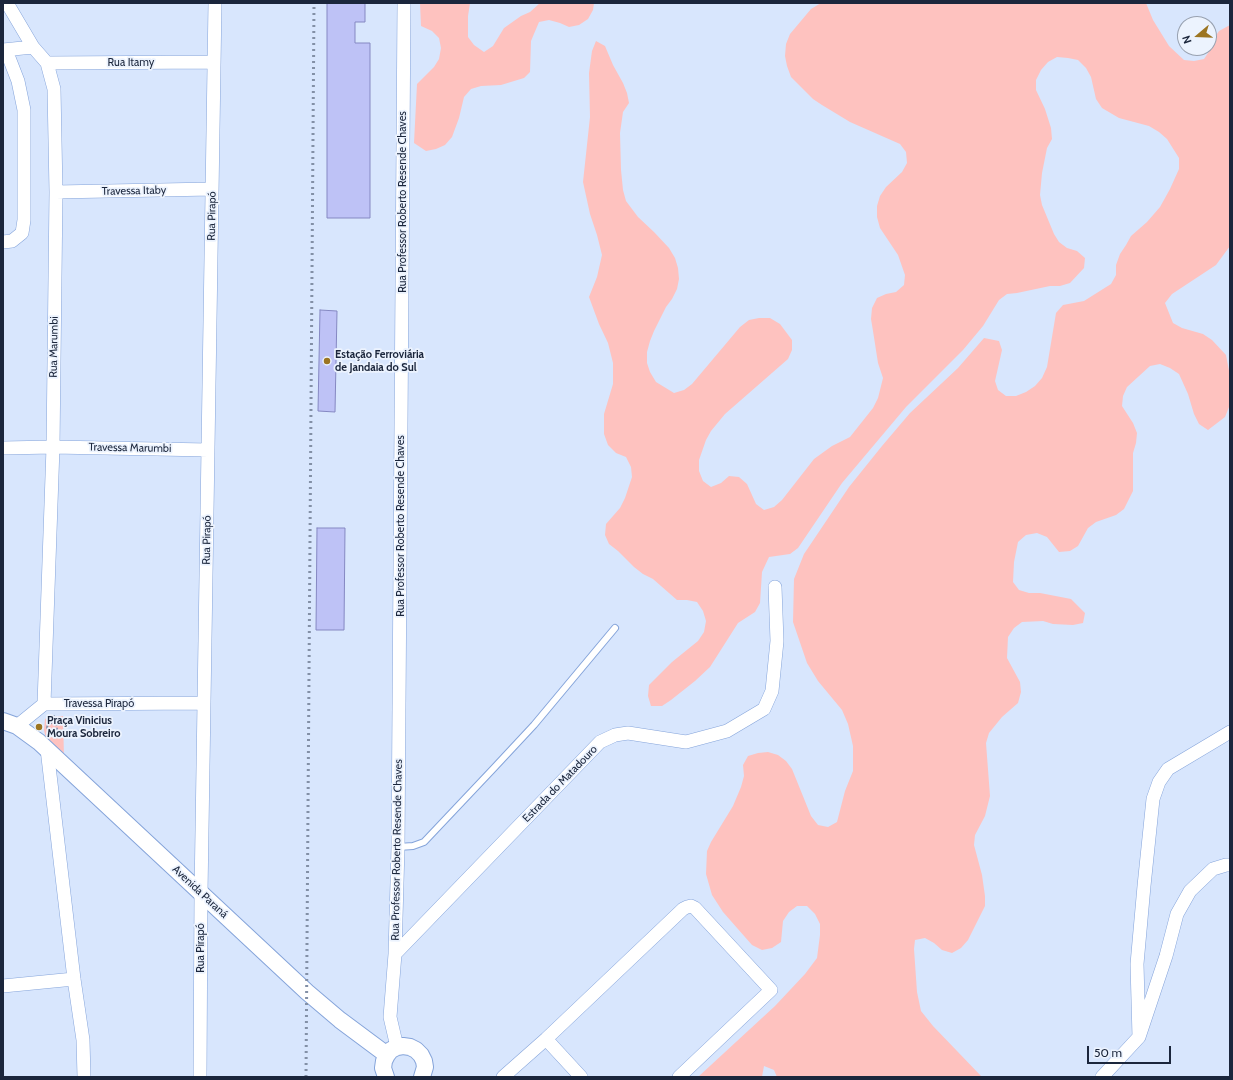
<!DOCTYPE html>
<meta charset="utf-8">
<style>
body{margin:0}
#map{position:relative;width:1233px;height:1080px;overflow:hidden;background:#d8e6fd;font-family:Cabin,sans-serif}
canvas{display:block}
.frame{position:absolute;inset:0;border:4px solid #1b263c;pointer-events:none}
.north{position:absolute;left:1177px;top:16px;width:40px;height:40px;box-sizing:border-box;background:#ecf3fe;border:1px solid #98a1b0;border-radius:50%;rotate:251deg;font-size:11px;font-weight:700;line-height:16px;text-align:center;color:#1b263c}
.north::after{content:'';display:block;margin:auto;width:14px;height:18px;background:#9c7522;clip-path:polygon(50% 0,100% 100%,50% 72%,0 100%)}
.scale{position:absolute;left:1087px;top:1046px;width:84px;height:18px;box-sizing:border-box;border:2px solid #1b263c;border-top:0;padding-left:5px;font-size:12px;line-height:14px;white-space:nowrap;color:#1b263c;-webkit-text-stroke:3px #ecf3fe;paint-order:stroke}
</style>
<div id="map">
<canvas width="1233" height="1080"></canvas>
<div class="frame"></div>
<div class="north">N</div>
<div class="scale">50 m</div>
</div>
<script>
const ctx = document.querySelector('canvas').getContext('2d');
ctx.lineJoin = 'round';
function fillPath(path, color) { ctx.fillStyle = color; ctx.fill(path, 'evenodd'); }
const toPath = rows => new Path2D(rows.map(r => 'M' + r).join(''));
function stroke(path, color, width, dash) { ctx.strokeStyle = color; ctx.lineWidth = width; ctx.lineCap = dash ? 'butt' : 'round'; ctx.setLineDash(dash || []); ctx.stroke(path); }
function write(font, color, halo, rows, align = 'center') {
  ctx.font = font + ' Cabin,sans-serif'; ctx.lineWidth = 3.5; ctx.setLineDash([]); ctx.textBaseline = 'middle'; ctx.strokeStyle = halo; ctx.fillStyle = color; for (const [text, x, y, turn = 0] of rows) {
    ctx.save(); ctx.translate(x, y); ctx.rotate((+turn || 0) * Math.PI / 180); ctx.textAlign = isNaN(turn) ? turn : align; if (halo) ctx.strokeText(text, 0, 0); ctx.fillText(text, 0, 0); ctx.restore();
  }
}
fillPath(toPath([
 [420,3,470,3,468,16,468,37,474,45,484,52,493,46,504,28,521,16,530,12,540,3,594,3,593,10,588,19,579,25,569,27,560,23,549,20,539,22,531,41,530,72,524,78,501,85,481,86,471,89,464,97,459,118,452,137,445,145,436,149,426,151,414,143,417,84,434,67,439,59,441,48,439,38,432,31,421,26],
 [821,3,1146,3,1153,20,1169,46,1184,60,1194,61,1204,59,1210,50,1213,40,1219,31,1230,25,1230,246,1216,265,1172,294,1165,303,1173,323,1182,328,1203,334,1212,340,1226,355,1230,376,1229,407,1225,417,1208,430,1199,424,1194,414,1188,394,1179,374,1170,368,1160,364,1150,366,1127,387,1123,396,1122,406,1133,423,1137,433,1136,443,1133,453,1133,491,1124,509,1116,515,1096,522,1088,528,1078,546,1070,551,1059,552,1047,537,1037,533,1026,535,1018,542,1014,562,1013,582,1019,590,1029,593,1040,593,1071,599,1085,613,1083,623,1073,625,1053,624,1043,621,1022,622,1014,628,1008,637,1007,658,1020,682,1021,692,1018,703,1002,717,989,733,986,743,990,796,985,816,975,835,974,845,982,875,985,896,985,906,968,940,961,948,952,953,942,950,934,943,925,938,915,940,914,949,917,992,921,1011,933,1026,982,1077,777,1077,774,1070,764,1066,762,1077,698,1077,775,1006,805,974,817,958,820,935,820,924,815,914,807,906,797,906,789,912,783,921,781,942,772,948,762,950,752,945,723,912,712,895,706,874,707,851,711,842,733,806,741,787,744,776,743,765,748,756,758,753,768,752,778,755,786,761,792,769,811,816,818,825,828,827,837,822,845,791,853,771,853,746,848,724,842,710,818,681,807,663,793,622,794,579,804,554,849,487,882,446,910,413,958,368,984,338,999,341,1002,350,995,381,998,390,1006,396,1016,396,1026,392,1035,386,1042,378,1047,367,1056,313,1063,305,1084,301,1111,284,1116,275,1116,265,1120,254,1126,245,1131,236,1147,222,1160,207,1170,189,1179,169,1179,158,1167,139,1159,132,1149,126,1119,118,1102,108,1096,99,1091,77,1086,68,1078,60,1068,58,1057,57,1048,62,1041,70,1036,80,1036,90,1045,109,1051,128,1052,139,1047,148,1042,173,1040,195,1042,205,1054,234,1059,242,1067,248,1077,251,1085,258,1084,268,1070,283,1060,286,1050,286,1017,293,1007,294,999,300,983,326,963,350,906,407,842,483,798,548,790,554,769,557,762,572,760,603,755,612,738,623,710,667,695,681,671,700,662,706,651,706,648,696,649,685,672,662,698,641,704,632,706,621,703,611,697,602,687,600,677,600,653,579,643,574,634,567,618,551,609,544,605,535,606,524,620,508,625,498,632,477,631,467,626,457,616,453,608,445,604,434,604,414,613,384,613,363,608,343,599,324,589,297,597,277,602,255,597,235,590,214,583,182,590,117,589,73,592,51,596,41,605,46,613,65,623,83,627,93,629,103,623,112,620,133,621,170,623,190,626,201,638,217,654,232,669,248,675,258,678,268,679,279,677,289,672,299,666,307,654,331,650,341,647,352,647,363,650,372,656,382,674,393,684,390,692,384,740,327,749,320,759,318,770,318,780,324,792,340,792,350,788,359,725,414,711,431,706,440,699,460,699,471,703,481,711,487,721,483,729,476,739,477,747,484,756,504,764,510,774,507,782,500,814,459,832,446,850,437,873,408,878,398,883,378,878,363,873,331,871,319,872,308,877,298,886,294,896,292,904,285,905,275,898,255,880,228,877,217,877,206,880,196,886,187,902,172,907,163,906,152,900,144,850,122,822,105,813,99,791,77,787,66,785,56,786,44,790,34,811,9],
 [63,716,64,758,46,739,44,730,45,719,49,717]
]), '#fec2bf');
const building = toPath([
 [327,3,365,3,365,22,355,22,355,43,370,43,370,218,327,218,327,3],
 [320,310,337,311,335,412,318,411,320,310],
 [317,528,345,528,344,630,316,630,317,528]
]);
fillPath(building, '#bec2f6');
stroke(building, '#8588c2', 1);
const service = toPath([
 [398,847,413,846,424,842,493,769,534,725,615,628]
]);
const minor = toPath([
 [7,3,33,47,47,63,54,89,56,192,53,447,44,704],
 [3,50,33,47],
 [47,63,214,62],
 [56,192,212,189],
 [3,242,12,241,22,233,24,220,24,110,18,81,6,50],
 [3,448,53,447,208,450],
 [17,726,44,704,204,703],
 [47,749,74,979,83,1040,84,1077],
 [395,954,600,742,615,735,628,733,686,742,727,731,764,709,772,691,777,641,775,587],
 [3,986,74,979],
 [1139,1037,1137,964,1144,886,1153,799,1159,782,1168,769,1230,732],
 [546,1039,581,1077],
 [397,1047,390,1017,395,954,398,847,404,3],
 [200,1077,201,893,215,3],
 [503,1077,546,1039,683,909,687,907,691,906,695,908,771,990,679,1077],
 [1102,1077,1139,1037,1166,956,1177,914,1190,891,1213,869,1226,865,1230,865]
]);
const tertiary = toPath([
 [3,721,17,726,39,742,307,992,340,1020,387,1055],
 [386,1077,383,1068,384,1061,387,1055,391,1050,397,1047,403,1046,410,1047,416,1050,421,1055,424,1061,425,1067,422,1077]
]);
stroke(service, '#85a4da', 8);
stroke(minor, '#85a4da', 14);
stroke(tertiary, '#85a4da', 18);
stroke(toPath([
 '47 728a5 5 0 1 1 10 0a5 5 0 1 1-10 0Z',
 [53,723,54,715]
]), '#8c99b0', 2, [3, 2]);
stroke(service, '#fff', 6);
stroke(minor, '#fff', 13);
stroke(tertiary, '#fff', 16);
stroke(toPath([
 [306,1077,314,3]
]), '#8390a6', 3, [2, 4]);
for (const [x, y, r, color] of [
 [327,361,4,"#9c7522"],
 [39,727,4,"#9c7522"]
]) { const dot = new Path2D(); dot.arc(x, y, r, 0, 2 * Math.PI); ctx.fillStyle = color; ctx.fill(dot); stroke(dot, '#ecf3fe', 1.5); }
write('11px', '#1b263c', '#ecf3fe', [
 ["Rua Itamy",131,63],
 ["Travessa Itaby",134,191,-1],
 ["Rua Professor Roberto Resende Chaves",403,202,-90],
 ["Rua Pirapó",212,216,-89],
 ["Rua Marumbi",54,347,-89],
 ["Travessa Marumbi",130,448,1],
 ["Rua Professor Roberto Resende Chaves",401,526,-90],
 ["Rua Pirapó",207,540,-89],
 ["Travessa Pirapó",99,704],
 ["Estrada do Matadouro",560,784,-46],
 ["Rua Professor Roberto Resende Chaves",397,850,-89],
 ["Avenida Paraná",200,892,43],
 ["Rua Pirapó",201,948,-90]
]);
write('bold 11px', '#1b263c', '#ecf3fe', [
 ["Estação Ferroviária",335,355],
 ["de Jandaia do Sul",335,368],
 ["Praça Vinicius",47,721],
 ["Moura Sobreiro",47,734]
], 'left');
</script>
